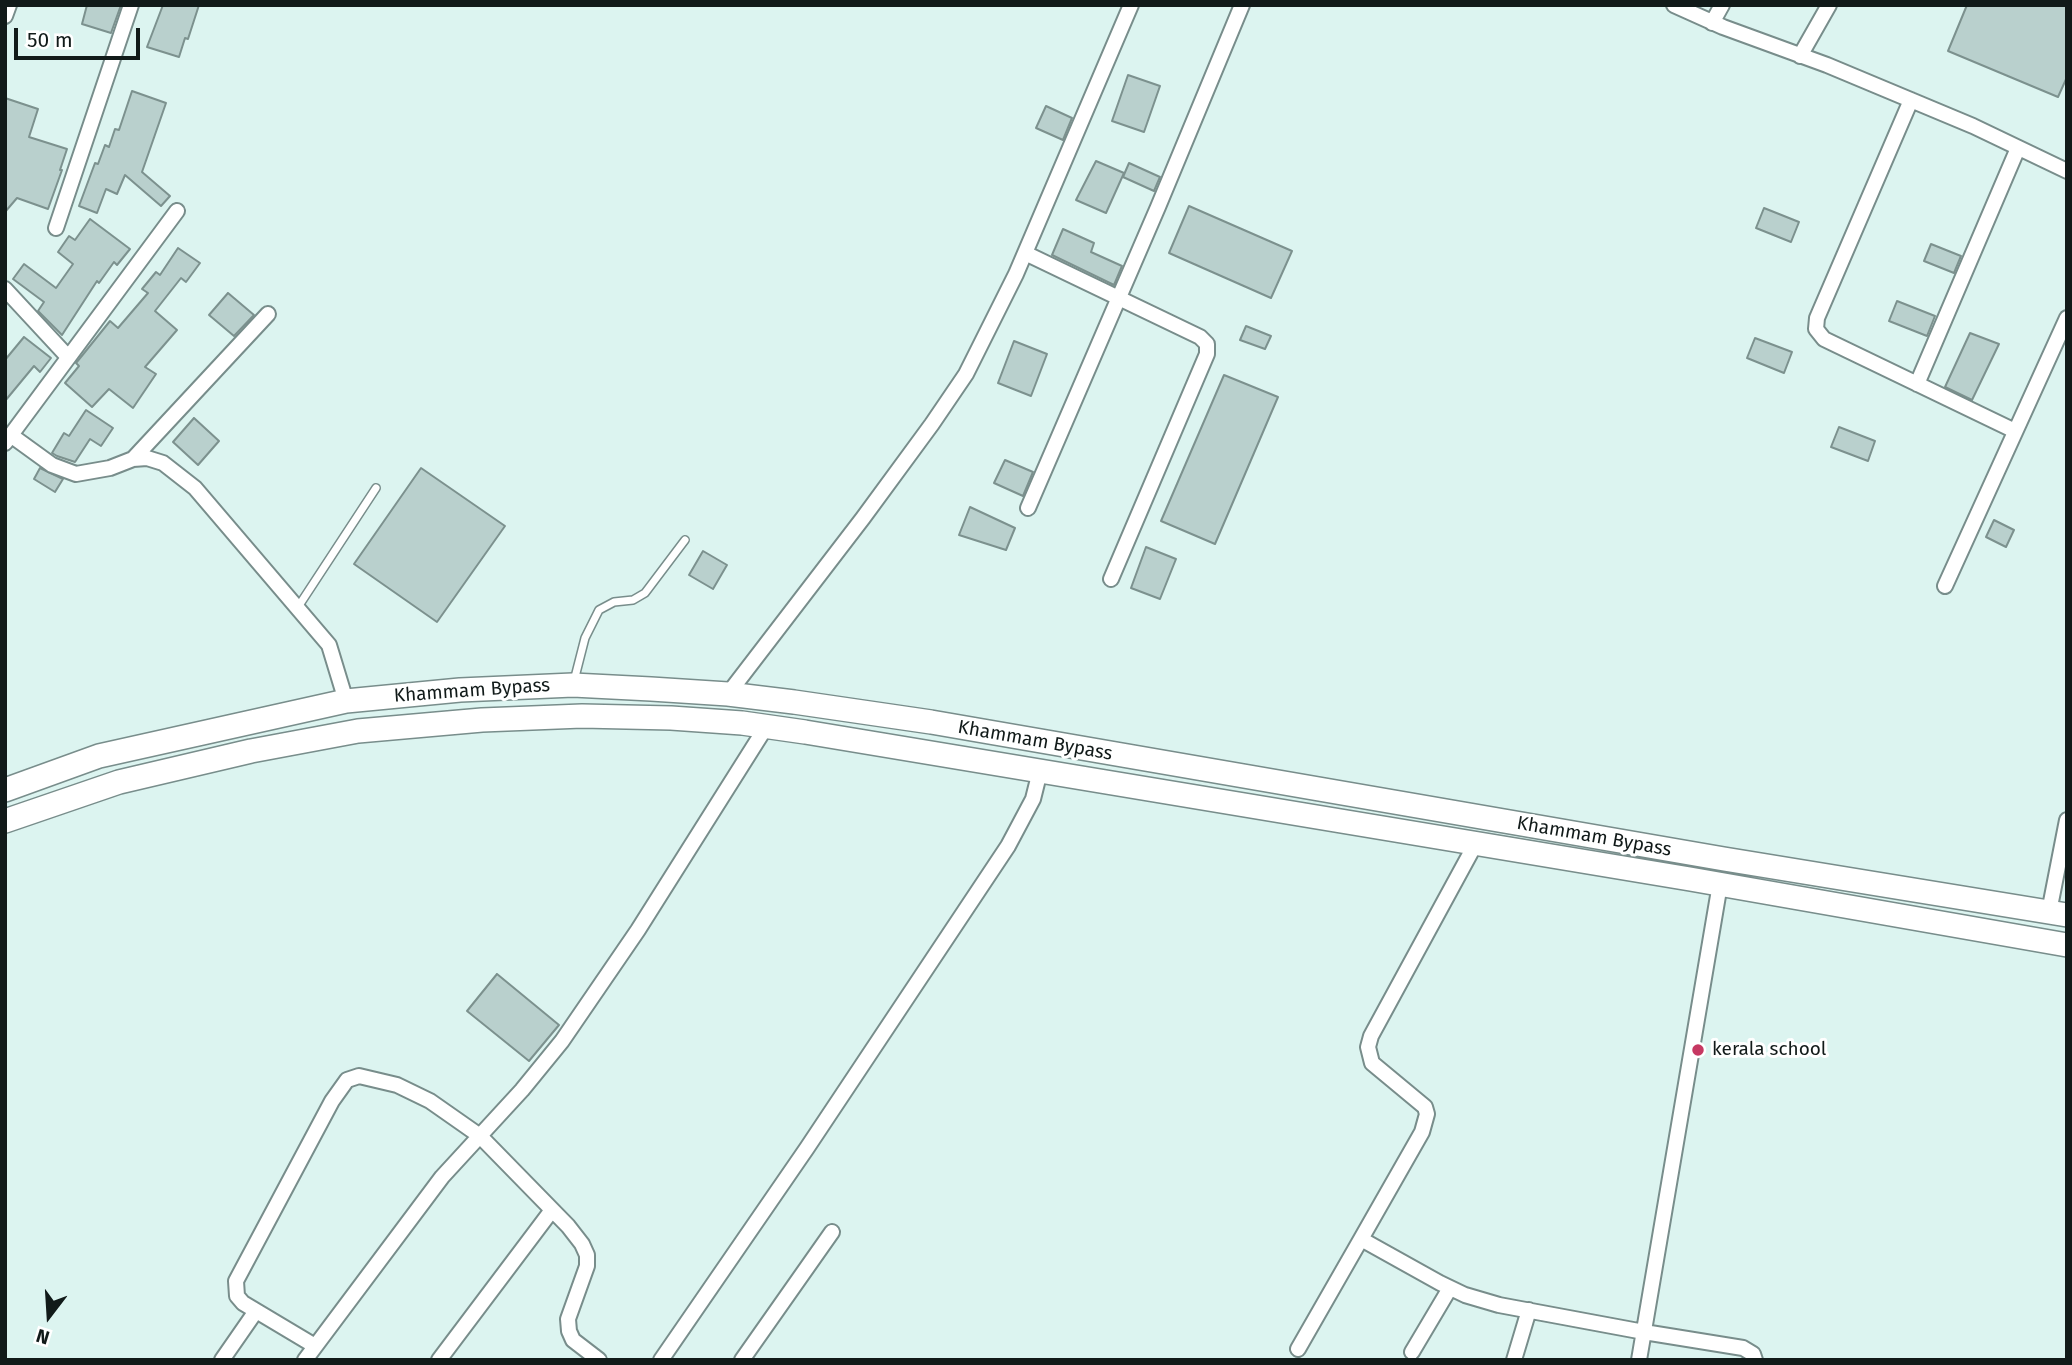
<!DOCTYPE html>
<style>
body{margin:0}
#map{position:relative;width:2072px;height:1365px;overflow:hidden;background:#dcf4f0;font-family:"Fira Sans",sans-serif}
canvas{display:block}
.frame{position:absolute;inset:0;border:7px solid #111a19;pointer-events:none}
.north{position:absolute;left:14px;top:1281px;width:70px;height:70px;-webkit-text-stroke:5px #fff;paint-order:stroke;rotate:197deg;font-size:19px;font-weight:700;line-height:28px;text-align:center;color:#111a19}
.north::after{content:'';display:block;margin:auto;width:24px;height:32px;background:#111a19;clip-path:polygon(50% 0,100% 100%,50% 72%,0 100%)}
.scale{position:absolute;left:14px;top:28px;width:126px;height:32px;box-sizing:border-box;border:4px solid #111a19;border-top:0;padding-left:9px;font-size:21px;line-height:24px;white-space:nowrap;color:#111a19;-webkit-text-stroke:5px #fff;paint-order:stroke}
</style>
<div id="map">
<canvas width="2072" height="1365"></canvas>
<div class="frame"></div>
<div class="north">N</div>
<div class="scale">50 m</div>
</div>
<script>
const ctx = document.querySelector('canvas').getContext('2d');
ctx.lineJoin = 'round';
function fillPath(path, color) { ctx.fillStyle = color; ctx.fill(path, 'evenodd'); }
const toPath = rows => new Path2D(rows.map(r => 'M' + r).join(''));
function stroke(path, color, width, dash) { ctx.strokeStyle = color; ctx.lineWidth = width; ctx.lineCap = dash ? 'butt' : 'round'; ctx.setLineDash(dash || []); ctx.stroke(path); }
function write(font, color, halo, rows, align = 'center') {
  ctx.font = font + ' "Fira Sans",sans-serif'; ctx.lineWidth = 6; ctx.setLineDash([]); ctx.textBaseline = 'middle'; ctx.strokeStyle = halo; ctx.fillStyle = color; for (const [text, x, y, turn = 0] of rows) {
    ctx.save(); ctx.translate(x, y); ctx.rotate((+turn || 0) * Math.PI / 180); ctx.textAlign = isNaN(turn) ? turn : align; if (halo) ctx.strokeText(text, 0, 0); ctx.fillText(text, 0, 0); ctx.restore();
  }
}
const building = toPath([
 [87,5,121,5,111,33,82,24,87,5],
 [163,5,199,5,188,39,185,38,179,57,147,47,163,5],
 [1967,5,2067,5,2067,77,2058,97,1948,51,1967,5],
 [1128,75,1160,86,1144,132,1112,121,1128,75],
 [132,91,166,103,142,172,170,196,161,206,125,175,117,194,106,189,97,213,79,206,95,163,98,164,105,145,109,147,115,129,119,130,132,91],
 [5,98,38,109,29,137,67,149,60,170,62,170,48,209,17,198,5,212,5,98],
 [1046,106,1072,118,1063,140,1036,128,1046,106],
 [1096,161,1124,173,1106,213,1076,200,1096,161],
 [1129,163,1160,177,1154,191,1123,177,1129,163],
 [1189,206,1292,251,1271,298,1169,253,1189,206],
 [1764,208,1799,222,1791,242,1756,228,1764,208],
 [90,219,130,249,117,265,114,262,99,283,97,281,62,335,38,311,44,302,13,279,24,264,56,288,73,264,58,252,69,236,75,240,90,219],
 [1063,229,1094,243,1091,252,1122,266,1114,285,1052,255,1063,229],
 [1931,244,1961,256,1954,273,1924,261,1931,244],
 [178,248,200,263,186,282,181,278,155,311,177,330,145,367,156,374,133,408,109,389,92,407,65,383,79,366,76,363,85,352,110,321,118,328,148,293,142,289,156,272,160,275,178,248],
 [228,293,254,315,234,336,209,315,228,293],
 [1897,301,1935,316,1927,336,1889,321,1897,301],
 [1246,326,1271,336,1265,349,1240,340,1246,326],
 [1970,333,1999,344,1972,400,1945,387,1970,333],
 [24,337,51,358,40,372,34,366,5,401,5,360,24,337],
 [1755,338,1792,352,1784,373,1747,358,1755,338],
 [1014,341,1047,354,1031,396,998,383,1014,341],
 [1224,375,1278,397,1215,544,1161,521,1224,375],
 [86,410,113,428,101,446,90,439,75,462,57,456,52,453,64,433,69,436,86,410],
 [194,418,219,441,198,465,173,442,194,418],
 [1839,427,1875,441,1868,461,1831,447,1839,427],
 [1005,460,1033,472,1023,496,994,483,1005,460],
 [40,468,63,479,55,492,34,479,40,468],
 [421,468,505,526,437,622,354,564,421,468],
 [970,507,1015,528,1006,550,959,535,970,507],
 [1994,520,2014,530,2006,547,1986,537,1994,520],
 [1146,547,1176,559,1160,599,1131,588,1146,547],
 [703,551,727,565,713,589,689,575,703,551],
 [497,974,559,1025,529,1061,467,1011,497,974]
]);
fillPath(building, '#b9d0cd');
stroke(building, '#7c918e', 2);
const service = toPath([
 [298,607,376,488],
 [574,681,585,638,599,610,614,602,633,600,645,593,685,540]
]);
const minor = toPath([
 [1674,5,1723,27,1827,65,1973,126,2067,171],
 [5,16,9,5],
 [1712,23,1722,5],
 [1800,56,1829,5],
 [1911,100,1817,318,1816,329,1824,339,2015,431],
 [56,228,131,5],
 [1025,253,1200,337,1207,344,1207,354,1111,579],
 [5,289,68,357],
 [1917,384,2018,148],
 [12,436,52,465,76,474,110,468,133,459,147,458,163,463,195,488,329,645,346,701],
 [5,443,177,211],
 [133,459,268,314],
 [1028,508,1158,207,1242,5],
 [1945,586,2067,318],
 [728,694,863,518,932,424,966,374,1016,274,1131,5],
 [1476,843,1371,1036,1368,1047,1372,1063,1425,1107,1427,1114,1422,1132,1361,1239,1440,1283,1465,1295,1499,1305,1644,1332,1743,1348,1753,1354,1755,1360],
 [2049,912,2067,820],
 [315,1346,243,1303,237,1296,236,1281,332,1101,347,1080,359,1076,397,1085,430,1101,480,1136,568,1226,582,1244,587,1255,587,1266,568,1319,569,1331,573,1340,599,1360],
 [1298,1349,1361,1239],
 [1412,1352,1450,1288],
 [222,1360,256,1311],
 [305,1360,442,1177,522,1090,562,1041,638,930,766,727],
 [439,1360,552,1210],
 [661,1360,807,1148,1008,846,1033,799,1040,771],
 [742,1360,832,1232],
 [1514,1360,1529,1310],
 [1639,1360,1720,884]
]);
const trunk = toPath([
 [5,790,99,756,346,701,460,690,573,685,651,689,728,694,794,702,931,722,1724,859,2067,915],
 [5,821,119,782,251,751,358,731,482,720,582,716,671,718,742,723,805,732,1690,879,2067,945]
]);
stroke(service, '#788d8b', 10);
stroke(minor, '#788d8b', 18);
stroke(trunk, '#788d8b', 26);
stroke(service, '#fff', 7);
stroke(minor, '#fff', 14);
stroke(trunk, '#fff', 23);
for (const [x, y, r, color] of [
 [1698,1050,7,"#c63862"]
]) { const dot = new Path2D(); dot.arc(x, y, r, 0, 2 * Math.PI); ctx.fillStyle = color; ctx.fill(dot); stroke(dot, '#fff', 2.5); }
write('19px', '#111a19', '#fff', [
 ["Khammam Bypass",472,691,-4],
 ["Khammam Bypass",1035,741,10],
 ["Khammam Bypass",1594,837,10]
]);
write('19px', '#111a19', '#fff', [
 ["kerala school",1712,1050]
], 'left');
</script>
